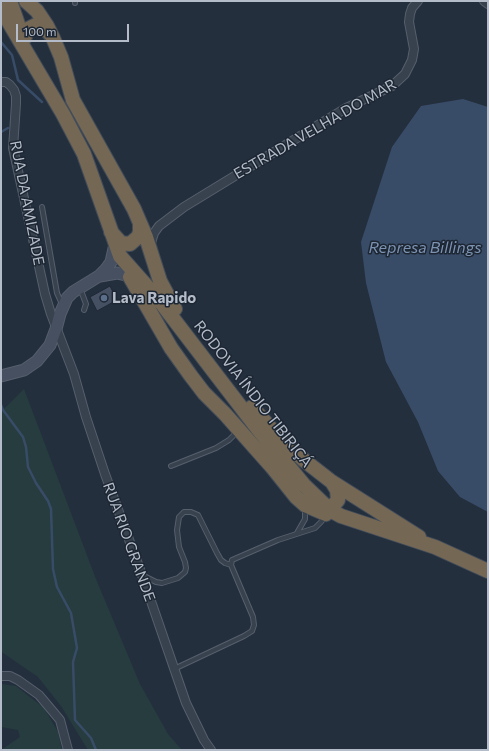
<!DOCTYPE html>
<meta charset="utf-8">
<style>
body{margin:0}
#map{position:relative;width:489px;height:751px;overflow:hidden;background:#242f3e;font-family:Commissioner,sans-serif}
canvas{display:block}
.frame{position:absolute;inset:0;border:2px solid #b4bcc9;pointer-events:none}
.scale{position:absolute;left:16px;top:24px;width:113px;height:18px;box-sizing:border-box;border:2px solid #b4bcc9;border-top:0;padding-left:5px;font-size:12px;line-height:14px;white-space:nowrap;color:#b4bcc9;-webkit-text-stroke:3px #1d2633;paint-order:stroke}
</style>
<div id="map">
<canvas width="489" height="751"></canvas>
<div class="frame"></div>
<div class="scale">100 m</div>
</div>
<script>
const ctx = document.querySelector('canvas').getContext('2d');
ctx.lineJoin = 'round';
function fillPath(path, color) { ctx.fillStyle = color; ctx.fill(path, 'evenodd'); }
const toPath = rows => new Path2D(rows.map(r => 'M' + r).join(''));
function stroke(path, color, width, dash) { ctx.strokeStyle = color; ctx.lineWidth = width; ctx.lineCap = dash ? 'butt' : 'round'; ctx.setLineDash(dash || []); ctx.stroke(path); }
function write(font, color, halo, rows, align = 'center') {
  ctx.font = font + ' Commissioner,sans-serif'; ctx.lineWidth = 3; ctx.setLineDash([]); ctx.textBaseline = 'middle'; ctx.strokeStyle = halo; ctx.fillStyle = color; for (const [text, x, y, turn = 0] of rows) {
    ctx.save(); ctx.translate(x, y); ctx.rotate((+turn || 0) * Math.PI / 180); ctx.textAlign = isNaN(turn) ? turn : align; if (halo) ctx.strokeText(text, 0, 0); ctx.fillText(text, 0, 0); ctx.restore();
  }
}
fillPath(toPath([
 [24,389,96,579,140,684,168,734,182,750,88,750,61,706,38,677,3,653,1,650,1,412],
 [1,684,16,686,44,708,58,732,62,750,1,750,20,737,18,730,1,727]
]), '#263c3f');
fillPath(toPath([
 [463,99,488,107,488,512,460,497,438,471,418,422,386,362,366,283,361,242,392,147,421,106]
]), '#394c67');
stroke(toPath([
 [1,42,12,55,18,80,42,102],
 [1,132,8,128],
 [1,405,3,410,23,437,26,447,28,467,36,483,48,501,51,509,53,569,57,587,71,613,77,648,73,662,75,720,91,738,96,750]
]), '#394c67', 2.5);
const building = toPath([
 [110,286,117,300,97,311,90,297,110,286]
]);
fillPath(building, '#455162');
stroke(building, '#1f2835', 1);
const lane = toPath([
 [75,1,75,3],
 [42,207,57,293,62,304],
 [80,288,86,304,84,310],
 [171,466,216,448,229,440,237,432],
 [297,533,305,519,305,508],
 [144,576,156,582,162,583,178,578,185,572,186,568,185,562,179,547,177,530,179,517,184,512,191,512,198,515,217,553,221,560,225,563,231,565],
 [174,669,244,636,252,631,254,625,253,617,231,565,232,560,278,540,315,528,321,522,325,517]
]);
const street = toPath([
 [484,1,488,4],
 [1,82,6,82,10,85,14,90,16,96,16,104,13,148,45,294,51,314,74,374,86,417,105,474,142,575,186,703,204,740,211,750],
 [150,246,154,233,159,226,184,207,346,108,392,86,405,74,412,60,414,49,409,22,410,14,412,8,418,1],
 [1,676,10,676,18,680,39,695,60,720,68,750]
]);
const secondary = toPath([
 [100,276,117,273,130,276],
 [1,376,24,370,37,361,50,345,56,329,60,314,67,298,73,292,99,276,106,269,111,262,115,244]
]);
const highway = toPath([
 [10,1,19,27],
 [26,1,37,11,47,26,53,38,61,57,73,100,134,209,146,237,160,281,175,309],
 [1,9,63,114,84,154,120,256,159,300,257,428,304,485,330,510,341,516,435,547,488,571],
 [24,39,28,29,36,25,40,25,44,27,50,34],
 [111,232,121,243,130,244,138,237,140,232,140,224],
 [130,277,171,348,191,376,204,393,225,414,272,467,296,497,305,505,326,514,338,500,337,490,332,482],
 [252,407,282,441,305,461,332,482,419,537]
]);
stroke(lane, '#565f6c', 6);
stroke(street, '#565f6c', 10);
stroke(secondary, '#565f6c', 13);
stroke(highway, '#434c59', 16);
stroke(lane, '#38414e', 4);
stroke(street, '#38414e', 8);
stroke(secondary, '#465061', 11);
stroke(highway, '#746855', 14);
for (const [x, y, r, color] of [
 [104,298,4,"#5c6f8a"]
]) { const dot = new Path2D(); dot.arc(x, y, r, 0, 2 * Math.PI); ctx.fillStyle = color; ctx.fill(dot); stroke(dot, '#1d2633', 1.5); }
write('15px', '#b4bcc9', '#1d2633', [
 ["ESTRADA VELHA DO MAR",315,129,-30],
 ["RUA DA AMIZADE",27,203,79],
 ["RODOVIA ÍNDIO TIBIRIÇÁ",253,394,52],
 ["RUA RIO GRANDE",129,542,70]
]);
write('bold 15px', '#b4bcc9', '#1d2633', [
 ["Lava Rapido",112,298]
], 'left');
write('italic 16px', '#7c92b1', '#1d2633', [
 ["Represa Billings",425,248]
]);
</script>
